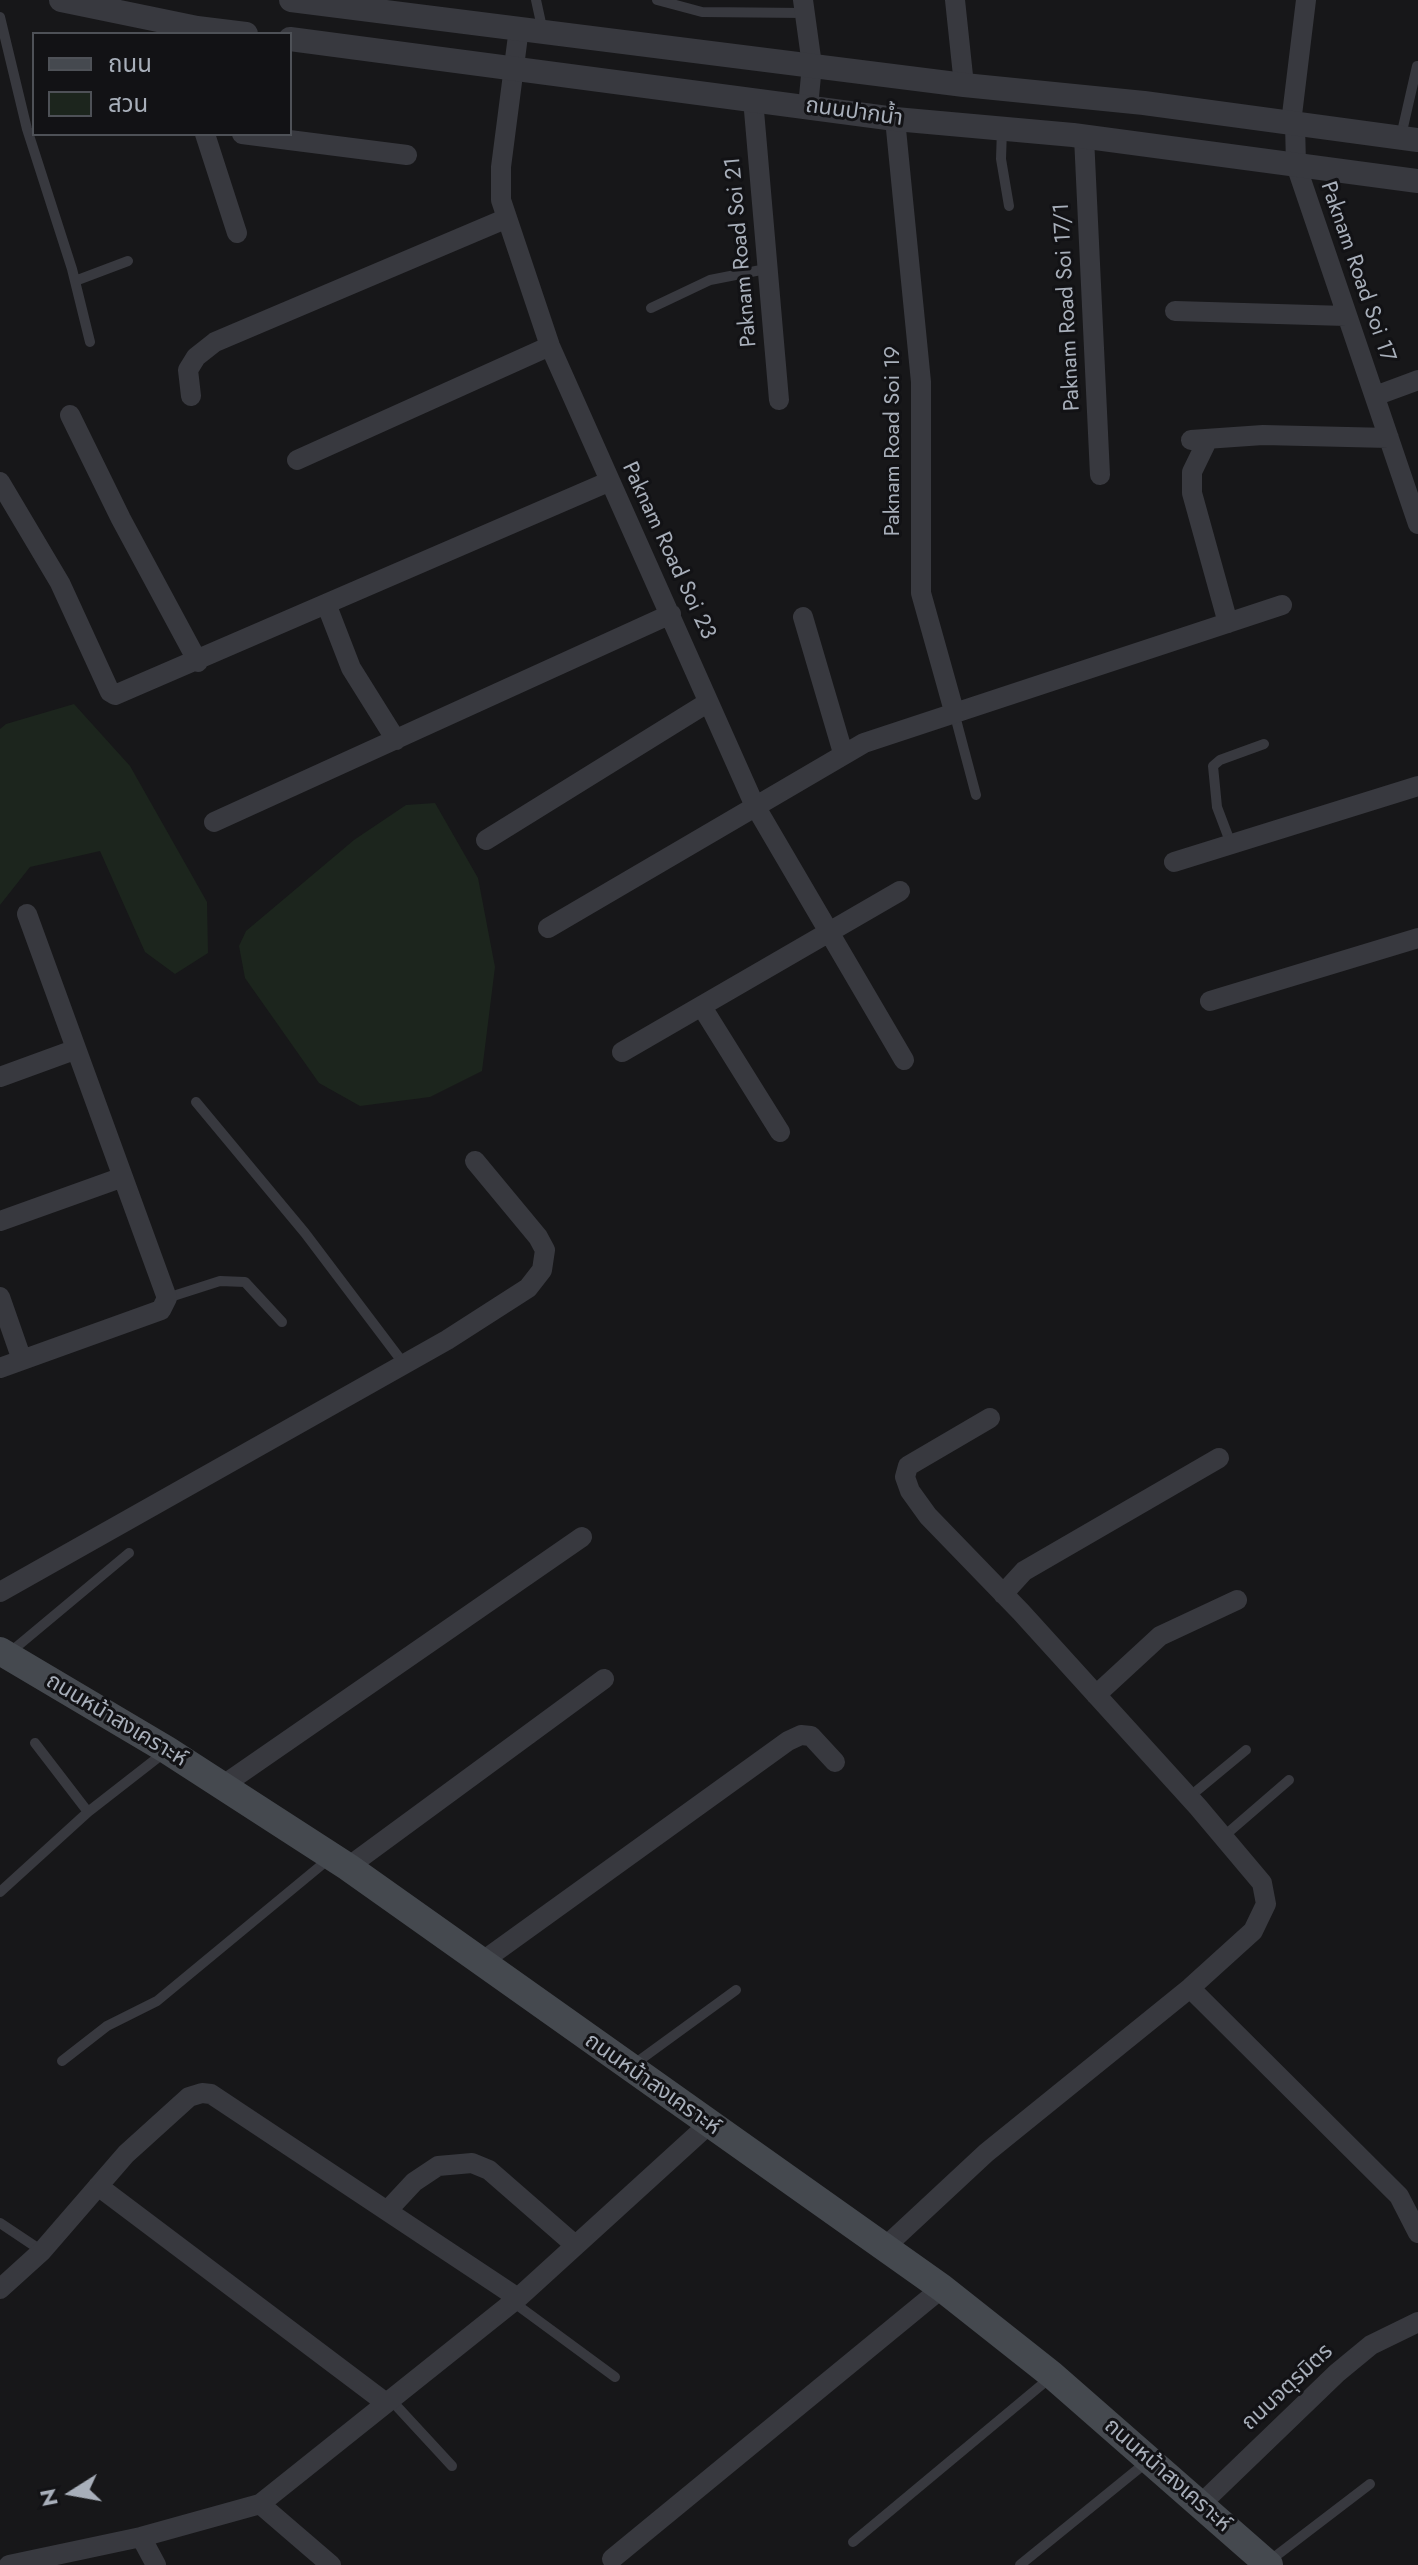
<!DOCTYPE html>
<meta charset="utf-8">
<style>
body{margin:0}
#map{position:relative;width:1418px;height:2565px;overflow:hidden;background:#171719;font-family:Jost,"Noto Sans Thai",sans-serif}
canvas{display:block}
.legend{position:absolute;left:32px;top:32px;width:260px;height:104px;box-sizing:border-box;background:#121215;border:2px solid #4e5157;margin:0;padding:10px 14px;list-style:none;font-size:24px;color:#a8afba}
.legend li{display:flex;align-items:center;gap:16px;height:40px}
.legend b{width:40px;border:2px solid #4e5157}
.north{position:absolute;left:32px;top:2453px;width:80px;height:80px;-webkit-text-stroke:6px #121215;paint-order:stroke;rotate:259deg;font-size:22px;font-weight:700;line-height:32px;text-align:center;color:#a8afba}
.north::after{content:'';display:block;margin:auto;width:28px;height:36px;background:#a8afba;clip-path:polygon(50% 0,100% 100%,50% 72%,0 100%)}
</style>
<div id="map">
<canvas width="1418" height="2565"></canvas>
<ul class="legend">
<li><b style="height:10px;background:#45494f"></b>ถนน</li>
<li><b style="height:22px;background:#1c251d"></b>สวน</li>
</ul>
<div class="north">N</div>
</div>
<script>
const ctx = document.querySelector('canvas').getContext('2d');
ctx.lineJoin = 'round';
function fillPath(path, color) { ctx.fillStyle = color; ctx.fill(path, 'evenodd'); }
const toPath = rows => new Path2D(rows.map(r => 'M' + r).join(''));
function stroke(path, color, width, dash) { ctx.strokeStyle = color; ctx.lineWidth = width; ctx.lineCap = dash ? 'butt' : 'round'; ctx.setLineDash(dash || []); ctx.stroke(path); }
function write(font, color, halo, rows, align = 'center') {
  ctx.font = font + ' Jost,"Noto Sans Thai",sans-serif'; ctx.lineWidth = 6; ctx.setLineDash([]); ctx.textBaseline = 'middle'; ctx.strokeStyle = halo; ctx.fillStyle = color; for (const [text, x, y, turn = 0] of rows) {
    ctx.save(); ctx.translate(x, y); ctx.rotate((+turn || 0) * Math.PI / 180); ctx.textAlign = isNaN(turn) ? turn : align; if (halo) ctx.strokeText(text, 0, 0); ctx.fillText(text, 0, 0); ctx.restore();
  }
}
fillPath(toPath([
 [74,704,130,766,207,902,208,953,175,974,145,952,100,851,30,867,0,905,0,729,6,724],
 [435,803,478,878,495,967,482,1071,430,1097,360,1106,319,1083,245,978,239,946,246,931,354,840,406,805]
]), '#1c251d');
stroke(toPath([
 [536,0,543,32],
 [657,0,702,12,804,13],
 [0,17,27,129,72,269,90,342],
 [1002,129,1001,159,1009,206],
 [1401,136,1417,66],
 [75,281,128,261],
 [651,308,710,280,766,269],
 [954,712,976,795],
 [1231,844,1217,807,1213,766,1220,760,1264,744],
 [196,1102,305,1233,404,1364],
 [167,1298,220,1281,245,1282,282,1322],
 [8,1654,129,1553],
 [35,1743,88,1812],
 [1188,1798,1246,1750],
 [1223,1837,1289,1780],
 [0,1892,88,1812,165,1752],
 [62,2061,107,2026,157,2001,330,1858],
 [633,2065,736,1990],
 [0,2223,42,2251],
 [513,2302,615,2377],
 [391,2400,452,2466],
 [853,2542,1051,2377],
 [1268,2562,1370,2484],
 [1020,2565,1148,2461]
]), '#38393f', 10);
stroke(toPath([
 [803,0,812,65,808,107],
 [955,0,964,85],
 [519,28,501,167,501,200,550,346,754,804,904,1060],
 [753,99,779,400],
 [895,119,921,382,921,593,954,711],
 [1291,123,1306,0],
 [1295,123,1296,165,1418,524],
 [205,134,237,233],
 [242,134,407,155],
 [1084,137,1100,475],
 [1175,311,1346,316],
 [191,396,188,370,196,357,215,342,505,219],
 [1375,396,1418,380],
 [70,415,121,519,198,662],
 [1208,439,1192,472,1192,493,1228,623],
 [1191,440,1263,435,1389,438],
 [297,460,550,346],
 [0,482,60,583,110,692,115,695,608,482],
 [327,606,351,668,396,740],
 [803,617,843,753],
 [214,822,671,614],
 [486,840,707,703],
 [1174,862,1418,786],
 [548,928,864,743,1282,605],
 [1210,1001,1418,938],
 [702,1007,780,1132],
 [622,1052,900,891],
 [0,1077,74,1050],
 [0,1221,123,1177],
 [0,1297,22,1360],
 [0,1368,161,1310,167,1298,27,914],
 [0,1592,447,1340,528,1288,542,1270,545,1250,538,1237,475,1161],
 [1003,1594,1024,1571,1219,1458],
 [1096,1695,1160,1636,1237,1600],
 [222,1786,582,1537],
 [348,1867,604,1679],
 [480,1963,788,1741,801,1735,811,1736,835,1762],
 [1190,1988,1399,2196,1418,2233],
 [98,2186,386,2403],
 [387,2211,414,2182,438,2166,472,2163,489,2170,575,2245],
 [885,2247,986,2153,1190,1988,1253,1931,1266,1904,1262,1883,1198,1807,1021,1612,928,1516,910,1491,905,1477,908,1466,990,1418],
 [0,2289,42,2251,126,2154,189,2097,202,2093,211,2094,518,2298],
 [260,2504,331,2565],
 [1201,2504,1337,2373,1371,2345,1418,2322],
 [141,2537,156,2565],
 [612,2559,942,2288],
 [9,2565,141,2537,260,2504,518,2298,708,2125]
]), '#38393f', 20);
stroke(toPath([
 [61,0,197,28,246,34],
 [291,0,964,85,1144,103,1418,140],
 [290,39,895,119,1073,135,1418,181]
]), '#38393f', 24);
stroke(toPath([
 [0,1651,167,1750,348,1867,942,2288,1052,2375,1269,2565]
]), '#45494f', 28);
write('22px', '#a8afba', '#121215', [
 ["ถนนปากน้ำ",854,113,8],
 ["Paknam Road Soi 21",742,252,-95],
 ["Paknam Road Soi 17",1357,272,71],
 ["Paknam Road Soi 17/1",1068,307,-93],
 ["Paknam Road Soi 19",894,441,-90],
 ["Paknam Road Soi 23",668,551,65],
 ["ถนนหน้าสงเคราะห์",116,1721,31],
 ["ถนนหน้าสงเคราะห์",652,2085,35],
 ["ถนนจตุรมิตร",1288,2388,-43],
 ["ถนนหน้าสงเคราะห์",1167,2476,41]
]);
</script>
